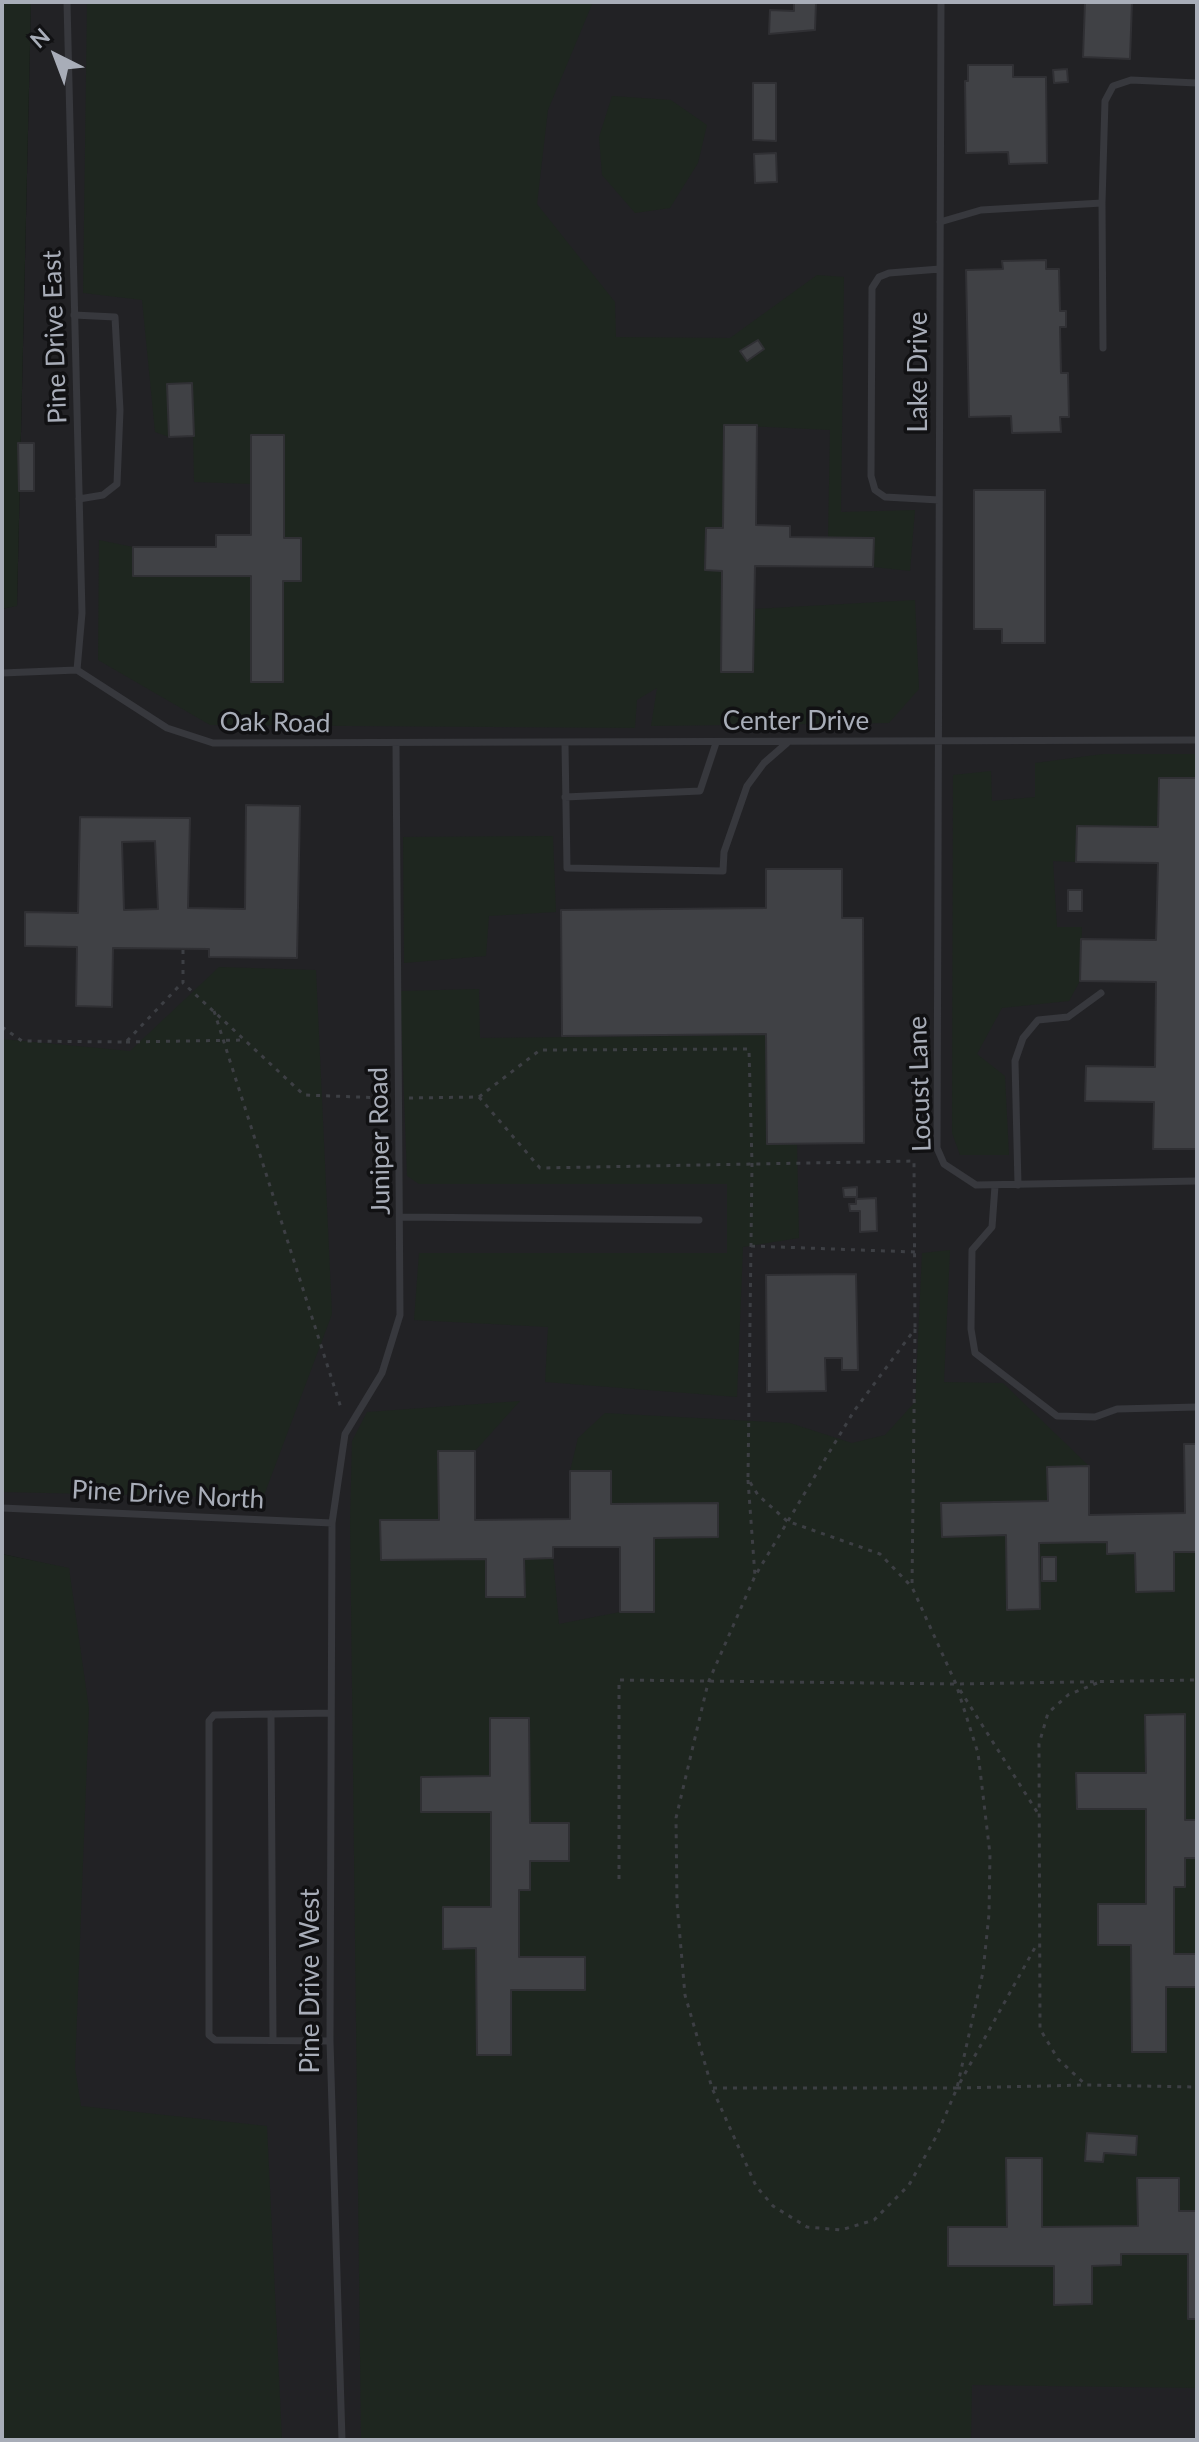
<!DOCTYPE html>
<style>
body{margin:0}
#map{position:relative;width:1199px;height:2442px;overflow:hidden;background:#161618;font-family:Lato,sans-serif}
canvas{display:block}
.frame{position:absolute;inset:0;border:4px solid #a8adb8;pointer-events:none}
.north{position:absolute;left:16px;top:16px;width:80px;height:80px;-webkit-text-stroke:6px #111113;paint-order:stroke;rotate:318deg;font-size:22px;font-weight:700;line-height:32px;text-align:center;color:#a8adb8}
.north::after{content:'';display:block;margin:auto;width:28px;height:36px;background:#a8adb8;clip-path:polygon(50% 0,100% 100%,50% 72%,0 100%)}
</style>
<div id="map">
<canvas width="1199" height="2442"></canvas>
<div class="frame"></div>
<div class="north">N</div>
</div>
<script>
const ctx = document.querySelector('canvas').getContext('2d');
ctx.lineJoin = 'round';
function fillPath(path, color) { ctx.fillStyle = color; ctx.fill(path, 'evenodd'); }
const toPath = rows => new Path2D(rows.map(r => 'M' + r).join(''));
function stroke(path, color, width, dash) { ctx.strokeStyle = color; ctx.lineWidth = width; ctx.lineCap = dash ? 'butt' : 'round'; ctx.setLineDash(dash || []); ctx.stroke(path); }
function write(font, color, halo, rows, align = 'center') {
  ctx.font = font + ' Lato,sans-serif'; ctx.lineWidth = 7; ctx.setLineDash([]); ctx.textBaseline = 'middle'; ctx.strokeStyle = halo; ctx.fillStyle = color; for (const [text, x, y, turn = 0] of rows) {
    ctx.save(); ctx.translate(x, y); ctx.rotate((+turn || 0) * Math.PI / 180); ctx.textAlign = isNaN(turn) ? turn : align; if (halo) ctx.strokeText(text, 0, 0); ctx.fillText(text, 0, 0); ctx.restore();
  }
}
fillPath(toPath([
 [31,2,1197,2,1197,2440,2,2440,69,1569,2,1554,2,609,17,605]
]), '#222225');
fillPath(toPath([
 [2,2,31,2,17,606,2,609],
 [87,2,593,2,548,110,537,204,615,302,616,337,730,338,817,275,844,277,841,512,915,510,910,571,873,567,873,538,828,538,830,430,725,425,723,528,706,528,705,570,722,571,721,672,753,672,754,609,915,600,919,689,889,723,651,726,657,688,637,700,635,728,210,725,98,660,99,540,133,547,133,576,251,576,251,682,283,682,283,581,301,580,301,538,284,538,284,435,252,435,252,484,194,482,192,383,167,384,169,437,155,432,142,300,83,293],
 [612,96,671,100,707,125,698,163,670,208,635,213,602,175,599,137],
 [1103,754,1197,754,1197,778,1158,827,1077,826,1076,862,1053,861,1057,927,1082,927,1080,981,1069,1001,1002,1008,977,1054,1005,1076,1009,1155,960,1155,952,1133,953,775,991,771,992,801,1035,797,1035,763],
 [553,836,556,912,489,916,486,956,404,963,403,837],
 [219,967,316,970,332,1314,263,1498,2,1492,2,1039,130,1051],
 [479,989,480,1038,766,1035,767,1143,797,1143,799,1238,743,1247,737,1397,545,1382,548,1327,414,1320,419,1253,727,1253,727,1184,419,1184,407,1176,400,991],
 [950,1250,944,1382,1003,1383,1089,1466,1048,1501,941,1503,942,1536,1006,1535,1007,1609,1040,1609,1039,1543,1107,1542,1107,1553,1197,1552,1197,1820,1185,1820,1184,1714,1145,1715,1146,1773,1076,1774,1077,1809,1146,1809,1146,1904,1098,1904,1098,1945,1131,1945,1166,1987,1197,1987,1197,2211,1179,2211,1178,2178,1138,2178,1138,2226,1042,2227,1042,2158,1007,2158,1007,2227,949,2227,949,2266,1054,2266,1054,2304,1092,2304,1092,2266,1121,2265,1121,2254,1188,2254,1188,2319,1197,2319,1197,2388,972,2385,971,2440,361,2440,350,1522,352,1441,367,1412,520,1401,475,1451,439,1451,439,1520,381,1520,381,1559,486,1559,486,1597,524,1597,524,1559,553,1558,559,1624,620,1612,653,1612,654,1538,717,1537,718,1504,611,1504,611,1471,570,1471,578,1438,605,1413,790,1423,852,1443,885,1435,915,1402,922,1253],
 [490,1718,529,1718,530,1823,568,1823,569,1860,530,1861,530,1889,519,1890,519,1957,584,1957,585,1989,511,1990,511,2054,477,2055,476,1948,443,1948,443,1908,491,1907,491,1812,422,1812,421,1777,490,1776],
 [2,1554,69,1568,89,1709,75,2068,81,2106,267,2126,282,2440,2,2440],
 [1185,1858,1197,1858,1197,1954,1174,1954,1174,1887,1185,1886]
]), '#1e261f');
const building = toPath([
 [794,2,816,2,815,30,769,34,770,10,794,11,794,2],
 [1085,2,1132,2,1130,59,1083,57,1085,2],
 [968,65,1013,65,1013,77,1046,77,1047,163,1009,164,1008,152,966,153,965,81,968,81,968,65],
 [1067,69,1068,82,1054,83,1053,70,1067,69],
 [753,83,776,83,776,141,753,140,753,83],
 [776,153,777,182,755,183,754,154,776,153],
 [1046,260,1046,269,1059,269,1060,311,1066,311,1066,327,1060,327,1061,373,1068,373,1069,417,1060,417,1061,432,1012,433,1011,416,969,417,966,270,1003,269,1002,261,1046,260],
 [758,340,764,349,747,361,740,351,758,340],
 [192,383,194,436,169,437,167,384,192,383],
 [724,425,757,425,756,525,790,526,790,537,874,538,873,567,755,566,753,672,721,672,722,571,705,570,706,528,723,528,724,425],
 [251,435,284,435,284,538,301,538,301,581,283,581,283,682,251,682,251,576,133,576,133,547,216,547,216,535,251,535,251,435],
 [18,443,34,443,34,491,19,491,18,443],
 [974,490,1045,490,1045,643,1002,643,1002,629,974,629,974,490],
 [1159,778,1197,778,1197,1149,1153,1149,1154,1102,1085,1101,1086,1066,1155,1067,1156,982,1080,981,1081,939,1156,940,1158,863,1076,862,1077,826,1158,827,1159,778],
 [246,805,300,806,297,958,209,957,209,949,113,948,112,1007,76,1006,77,947,25,946,25,912,78,913,80,817,190,818,188,908,245,909,246,805],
 [155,841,158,909,124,910,122,842,155,841],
 [766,869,842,869,842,918,863,918,864,1143,767,1144,766,1034,562,1036,561,910,766,908,766,869],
 [1068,890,1082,890,1082,911,1068,911,1068,890],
 [857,1187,857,1197,844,1197,843,1188,857,1187],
 [876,1198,877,1231,860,1232,860,1211,850,1211,849,1204,856,1204,856,1199,876,1198],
 [856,1274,858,1370,842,1370,842,1358,825,1358,826,1391,767,1392,766,1275,856,1274],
 [1184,1444,1197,1444,1197,1552,1174,1552,1174,1591,1136,1592,1135,1553,1107,1554,1107,1542,1039,1543,1040,1609,1007,1610,1006,1535,942,1537,941,1503,1048,1501,1047,1467,1089,1466,1089,1515,1185,1513,1184,1444],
 [438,1451,475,1451,475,1520,570,1519,570,1471,611,1471,611,1504,718,1503,718,1537,654,1538,654,1612,620,1612,620,1547,553,1547,553,1558,524,1559,525,1597,486,1597,486,1559,381,1560,380,1520,439,1520,438,1451],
 [1042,1557,1056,1557,1056,1581,1042,1581,1042,1557],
 [1185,1714,1185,1820,1197,1820,1197,1858,1185,1858,1185,1887,1174,1887,1174,1954,1197,1954,1197,1987,1166,1987,1166,2052,1132,2052,1131,1945,1098,1945,1098,1904,1146,1904,1146,1809,1077,1809,1076,1773,1146,1773,1145,1715,1185,1714],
 [490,1718,529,1718,530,1823,569,1823,569,1861,530,1861,530,1890,519,1890,519,1957,585,1957,585,1990,511,1990,511,2055,477,2055,476,1948,443,1949,443,1907,491,1907,491,1812,421,1812,421,1777,490,1776,490,1718],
 [1087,2133,1137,2136,1136,2155,1104,2153,1103,2162,1085,2161,1087,2133],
 [1006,2158,1042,2158,1042,2227,1138,2226,1137,2178,1179,2178,1179,2211,1197,2211,1197,2319,1188,2319,1188,2254,1121,2254,1121,2265,1092,2266,1092,2304,1054,2305,1054,2266,948,2266,948,2227,1007,2227,1006,2158]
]);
fillPath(building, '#404145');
stroke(building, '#303034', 2);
stroke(toPath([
 [183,950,183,983,304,1095,386,1098],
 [214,1011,341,1408],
 [2,1027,22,1041,126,1042,181,984],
 [126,1042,245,1040],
 [479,1097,540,1168,914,1161,915,1329],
 [409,1098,479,1097,540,1050,749,1049,752,1164,748,1479,758,1495,787,1521,880,1554,912,1587],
 [751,1246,915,1252],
 [915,1329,912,1587,956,1684,978,1753,990,1854,989,1914,983,1972,957,2088,937,2135,909,2185,874,2220,841,2230,807,2227,773,2206,756,2186,712,2088,685,1995,677,1903,676,1818,708,1683,755,1576,854,1411,915,1329],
 [748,1480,755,1576],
 [1097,1683,1068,1695,1048,1713,1039,1744,1040,2029,1058,2059,1086,2085,1197,2087],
 [960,1690,1039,1815],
 [619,1879,619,1680,956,1684,1197,1680],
 [713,2088,957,2088,1037,1944],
 [957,2088,1085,2085]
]), '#3d3f44', 3, [4, 6]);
stroke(toPath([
 [67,2,82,613,77,670],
 [941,2,937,1148,944,1164,976,1185,1197,1181],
 [1102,203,1103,348],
 [940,222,981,210,1102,203,1105,101,1113,86,1131,80,1197,83],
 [74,315,115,317,120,410,117,484,103,495,79,499],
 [939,500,885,497,875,490,871,476,872,288,879,277,889,273,940,269],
 [77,670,167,728,213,743,1197,740],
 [2,673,77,670],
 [565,744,567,868,723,871,724,852,747,786,764,763,787,743],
 [565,797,700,791,716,743],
 [1018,1185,1015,1061,1023,1038,1038,1020,1068,1017,1101,993],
 [995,1186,992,1227,972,1250,971,1329,975,1353,1057,1416,1095,1417,1117,1409,1197,1407],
 [401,1217,699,1220],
 [2,1508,332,1523],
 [271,1714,273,2040],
 [330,2041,215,2040,209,2035,209,1721,214,1715,331,1713],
 [342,2440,330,2041,332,1523,345,1434,382,1373,400,1315,396,745]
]), '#37383d', 7);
write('26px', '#a8adb8', '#111113', [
 ["Pine Drive East",55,337,-92],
 ["Lake Drive",919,372,-90],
 ["Center Drive",796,722],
 ["Oak Road",275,723,1],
 ["Locust Lane",920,1084,-92],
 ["Juniper Road",380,1141,-91],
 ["Pine Drive North",168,1495,3],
 ["Pine Drive West",311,1981,-90]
]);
</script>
